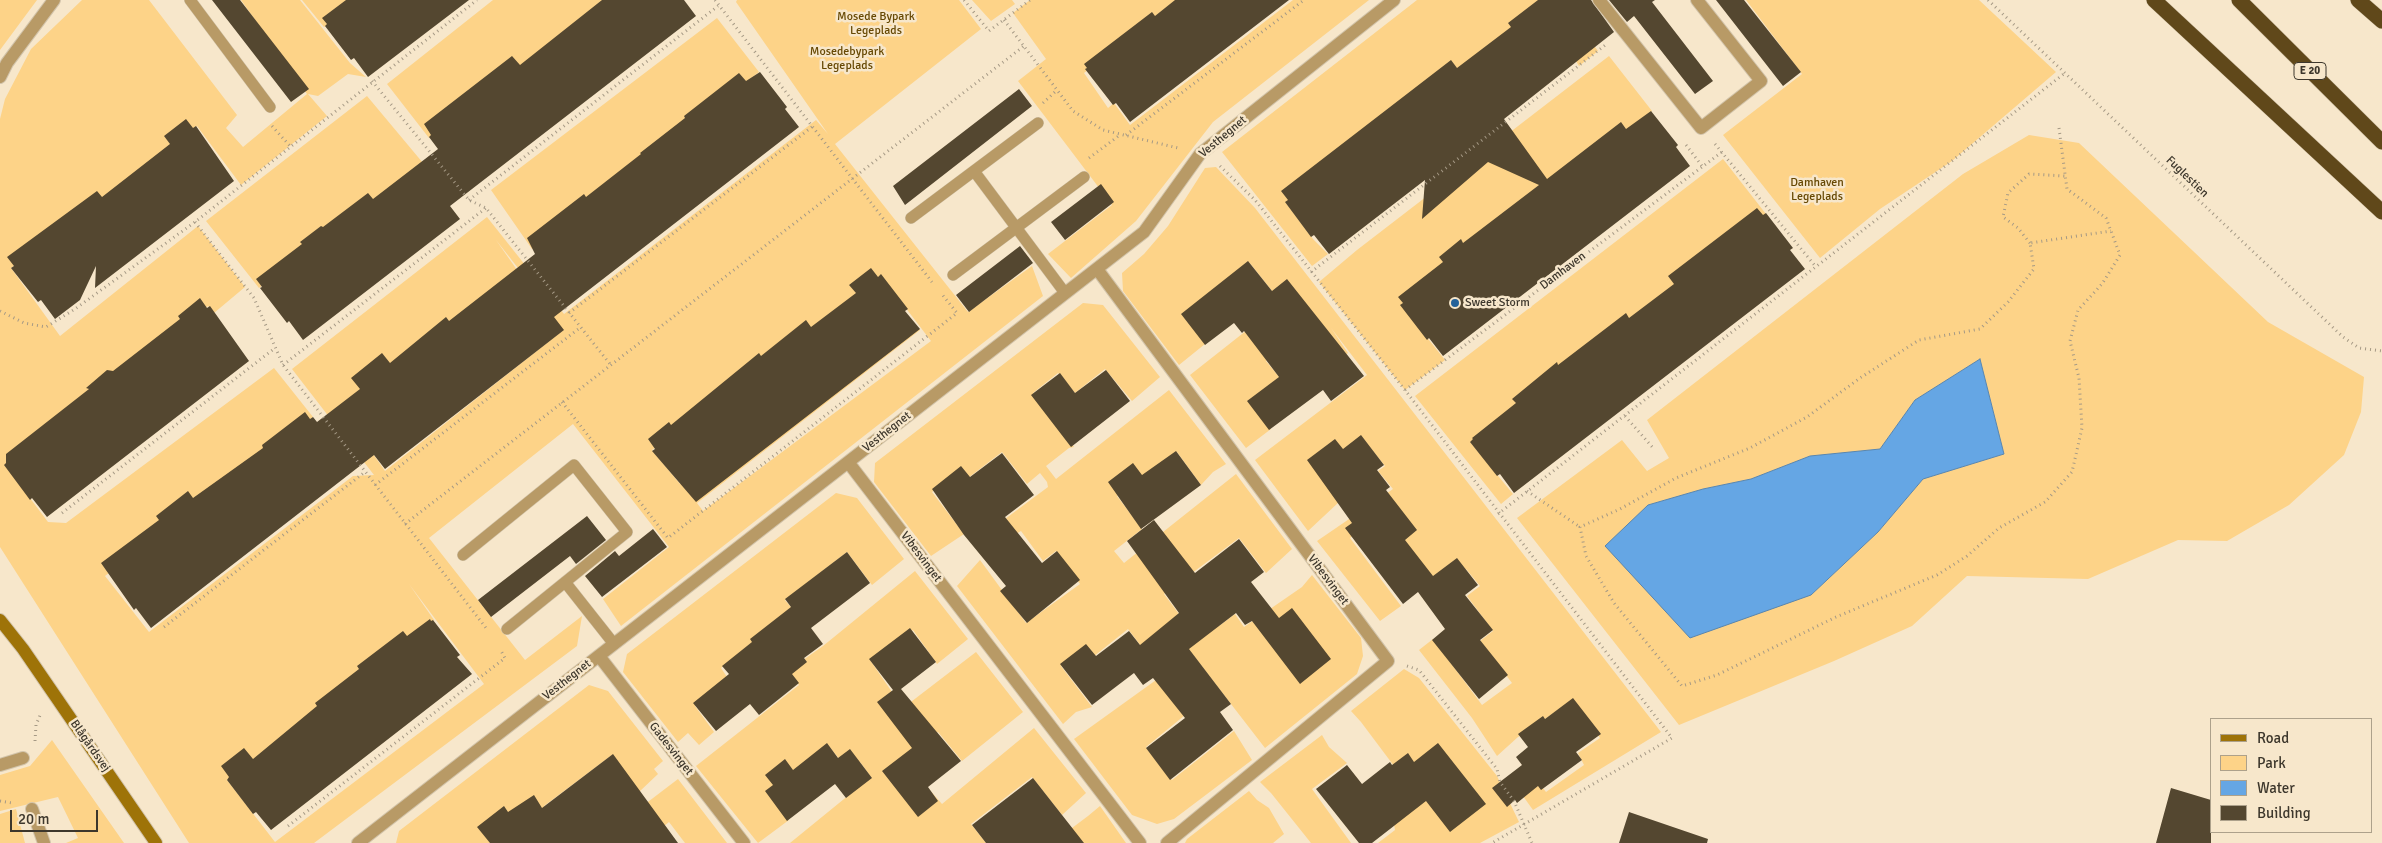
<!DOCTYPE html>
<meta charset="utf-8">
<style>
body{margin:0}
#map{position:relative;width:2382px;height:843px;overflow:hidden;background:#f7e7cb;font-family:Signika,sans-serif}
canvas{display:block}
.legend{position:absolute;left:2210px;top:718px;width:162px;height:115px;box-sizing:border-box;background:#f7e7cb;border:1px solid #ada18b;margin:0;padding:6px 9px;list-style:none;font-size:15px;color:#3d372c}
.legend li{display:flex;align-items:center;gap:10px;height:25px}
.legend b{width:25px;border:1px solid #ada18b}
.scale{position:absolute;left:10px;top:810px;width:88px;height:22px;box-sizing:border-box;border:2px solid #3d372c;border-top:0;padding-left:6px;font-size:15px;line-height:18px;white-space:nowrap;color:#3d372c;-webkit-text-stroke:4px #f7e7cb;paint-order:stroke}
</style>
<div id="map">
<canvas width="2382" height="843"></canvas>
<ul class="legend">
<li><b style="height:6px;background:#9e7308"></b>Road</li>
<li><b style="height:14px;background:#fdd388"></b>Park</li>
<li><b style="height:14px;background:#65a6e4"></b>Water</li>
<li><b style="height:14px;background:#544730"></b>Building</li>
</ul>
<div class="scale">20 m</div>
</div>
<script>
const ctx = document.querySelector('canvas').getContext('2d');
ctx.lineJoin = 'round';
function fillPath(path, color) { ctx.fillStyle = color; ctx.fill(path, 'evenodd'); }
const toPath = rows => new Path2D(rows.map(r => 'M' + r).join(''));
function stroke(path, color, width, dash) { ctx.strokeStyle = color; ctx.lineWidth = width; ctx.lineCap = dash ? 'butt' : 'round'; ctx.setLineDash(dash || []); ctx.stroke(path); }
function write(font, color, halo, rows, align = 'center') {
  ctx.font = font + ' Signika,sans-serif'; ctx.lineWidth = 5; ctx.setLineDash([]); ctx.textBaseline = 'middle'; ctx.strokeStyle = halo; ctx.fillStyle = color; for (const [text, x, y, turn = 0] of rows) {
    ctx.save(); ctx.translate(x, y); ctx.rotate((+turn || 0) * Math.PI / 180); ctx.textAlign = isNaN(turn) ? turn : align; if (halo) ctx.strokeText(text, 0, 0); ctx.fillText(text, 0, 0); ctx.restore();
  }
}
fillPath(toPath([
 [0,0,37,0,0,50],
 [82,0,149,0,237,115,226,128,243,147,307,94,241,0,300,0,350,63,366,77,348,74,318,96,308,94,327,116,241,185,197,126,11,268,60,336,198,226,245,287,214,313,208,306,5,465,48,522,66,523,274,368,313,417,105,576,149,632,353,476,374,475,292,369,487,217,564,314,816,120,828,134,736,2,737,0,959,0,981,29,835,144,968,312,1032,266,1043,296,621,626,603,599,669,547,573,424,429,538,525,660,582,616,577,646,314,843,189,843,0,547,0,119,5,99,31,49],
 [496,240,551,310,548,312,562,331,385,471,371,451,522,277],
 [882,277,931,341,703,511,697,503,920,330,904,312,680,484,652,450],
 [409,584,484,684,275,842,227,780,434,620],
 [302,0,358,0,324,27],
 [493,0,605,0,429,138,387,84],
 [972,0,1012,0,1015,4,991,21],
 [1030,0,1179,0,1084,73,1108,108,1114,103,1130,125,1293,0,1369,0,1213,122,1136,221,1071,278,1048,254,1112,205,1018,81,1046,59,1013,13],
 [1417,0,1559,0,1598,51,1579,66,1565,43,1538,7,1286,203,1313,239,1328,254,1312,266,1222,152],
 [1746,0,1979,0,2056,72,1952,161,1880,209,1820,258,1723,135,1802,74],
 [717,18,759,72,532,249,491,190],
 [1609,56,1652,111,1401,305,1445,360,1405,390,1319,282,1357,250],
 [367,96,423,163,259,288,206,221],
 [2029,135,2079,143,2268,322,2364,377,2361,412,2344,455,2289,505,2227,541,2178,540,2088,579,1967,576,1912,626,1834,661,1679,725,1517,518,1622,440,1647,471,1669,458,1647,420,1963,174],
 [1980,359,2004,454,1923,479,1878,532,1811,595,1648,505,1703,489,1751,479,1810,456,1880,449,1915,400],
 [1723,159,1766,214,1471,443,1513,494,1501,504,1415,396],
 [1216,167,1255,208,1661,732,1533,810,1510,778,1525,766,1546,792,1584,765,1578,753,1600,738,1573,700,1518,737,1497,756,1472,718,1419,650,1433,639,1482,705,1512,683,1480,641,1493,631,1467,596,1480,586,1466,569,1457,576,1434,581,1383,513,1350,538,1401,606,1380,621,1317,541,1393,489,1378,471,1385,466,1361,436,1339,502,1308,531,1255,460,1367,375,1331,328,1348,353,1321,372,1293,339,1266,361,1280,378,1250,403,1271,429,1246,448,1190,375,1294,293,1272,291,1249,262,1182,314,1205,344,1179,365,1123,291,1122,273,1144,254,1168,226,1205,168],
 [1083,303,1103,305,1160,377,1132,401,1105,369,1075,393,1058,373,1033,393,1074,447,1069,448,1046,466,1056,479,1169,390,1226,464,1213,472,1201,485,1177,452,1117,496,1142,529,1114,551,1124,563,1236,474,1292,549,1266,573,1239,538,1164,594,1191,630,1211,615,1219,626,1235,614,1244,627,1302,587,1312,575,1361,638,1363,656,1357,674,1265,748,1190,651,1207,697,1146,747,1172,780,1234,731,1252,760,1174,819,1157,824,1132,815,1074,739,1163,675,1128,629,1093,657,1085,647,1061,666,1092,707,1076,712,1063,724,957,586,980,560,1026,623,1080,584,1056,551,1043,561,1021,531,1014,535,1001,522,1048,487,1047,482,1040,473,1027,484,1002,452,968,478,961,469,932,492,964,534,931,556,874,482,875,463],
 [836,493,857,498,904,559,872,585,847,552,785,600,811,631,796,665,823,646,915,571,968,639,937,664,913,630,870,660,903,708,976,652,1023,712,962,761,938,732,886,773,928,788,942,804,1034,728,1086,793,1062,815,1032,777,971,824,986,843,790,843,871,777,860,762,849,771,828,745,768,794,789,820,758,843,696,766,799,685,790,674,748,648,721,668,729,680,695,706,714,732,699,745,688,733,678,742,623,672,627,654],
 [1404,669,1419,678,1497,776,1519,822,1480,843,1378,843,1395,830,1393,818,1418,798,1361,722,1351,711],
 [589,685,608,691,663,761,654,769,658,774,639,792,612,755,544,806,589,843,396,843,399,831],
 [1322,735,1329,747,1347,763,1312,789,1351,843,1311,843,1271,793,1260,782],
 [52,740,124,843,66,843,78,838,58,797,0,811,0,775,30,766],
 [678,779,727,843,685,843,669,822,643,843,594,843],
 [1249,791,1257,800,1269,808,1284,834,1273,843,1185,843,1187,839],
 [1100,806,1126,843,1052,843,1088,816],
 [16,809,25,843,0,843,0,814]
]), '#fdd388');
const water = toPath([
 [1980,359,2004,454,1923,479,1878,532,1811,595,1690,638,1605,546,1648,505,1703,489,1751,479,1810,456,1880,449,1915,400,1980,359]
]);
fillPath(water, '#65a6e4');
stroke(water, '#5985ad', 1);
fillPath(toPath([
 [212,0,240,0,309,89,291,102],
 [346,0,469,0,368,77,354,58,351,60,325,26,327,24,322,18],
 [602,0,684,0,696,16,450,206,460,219,303,340,289,321,287,323,260,288,262,287,256,279,302,244,300,242,321,226,323,227,368,193,373,199,438,149,429,137,431,135,424,124,512,56,520,65],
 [1175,0,1289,0,1130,122,1116,103,1113,105,1085,69,1087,68,1084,64,1152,12,1155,16],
 [1538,0,1591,0,1614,32,1504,119,1547,179,1621,122,1626,129,1651,111,1678,145,1676,147,1690,166,1443,356,1429,338,1427,340,1400,305,1403,303,1398,297,1443,262,1439,257,1461,239,1463,243,1539,185,1488,162,1422,219,1425,180,1329,254,1314,235,1311,237,1285,202,1288,200,1281,191,1451,60,1457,68,1511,27,1508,23],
 [1609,0,1655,0,1652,2,1713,81,1695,94,1634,16,1627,22],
 [1716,0,1744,0,1801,72,1783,86],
 [760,72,787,107,785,109,799,127,554,317,564,330,385,469,374,455,151,628,136,608,134,610,101,563,159,520,156,516,188,491,193,498,263,448,262,445,305,412,310,419,313,417,317,422,360,389,351,378,382,353,390,363,446,317,449,321,535,254,527,238,584,194,586,197,641,154,640,153,685,118,684,116,739,73,746,81],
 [1019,89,1032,106,905,205,893,186],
 [186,119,193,128,196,126,234,181,95,288,96,266,80,300,55,319,41,300,38,302,11,268,14,266,7,257,97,191,102,197,170,144,164,136],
 [1101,184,1114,202,1065,240,1051,222],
 [1757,208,1763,215,1766,213,1793,248,1790,250,1805,269,1514,493,1500,474,1497,476,1470,442,1473,439,1472,438,1516,403,1512,399,1557,362,1558,365,1626,313,1629,318,1674,284,1668,276],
 [1020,246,1033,263,969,312,956,295],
 [1248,261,1272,291,1287,279,1364,376,1331,401,1323,390,1269,430,1247,401,1279,377,1244,331,1242,333,1234,323,1205,345,1181,314],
 [871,268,878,277,881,274,908,309,905,311,920,329,696,502,652,451,655,449,648,439,669,422,671,425,759,353,761,356,806,320,811,327,856,293,849,285],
 [200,298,207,308,210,306,249,361,47,517,32,498,30,500,4,465,6,463,6,454,89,389,86,388,107,370,113,371,180,319,178,316],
 [1106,370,1130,401,1071,447,1031,395,1060,373,1075,393],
 [1361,435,1384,465,1377,470,1390,487,1386,490,1417,530,1405,540,1433,576,1457,558,1478,585,1465,595,1493,630,1480,640,1508,675,1479,699,1432,640,1445,629,1418,592,1403,604,1345,528,1352,523,1307,460,1335,439,1343,449],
 [1176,451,1201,485,1141,529,1108,482,1133,463,1142,475],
 [1002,453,1034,495,1005,517,1042,563,1057,551,1080,580,1027,623,1000,591,1006,586,964,535,932,489,961,466,970,477],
 [587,516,606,540,576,564,570,556,491,617,478,600],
 [1154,520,1195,573,1239,539,1264,572,1251,582,1279,618,1292,608,1331,659,1300,684,1252,621,1245,625,1236,613,1189,649,1231,704,1220,712,1233,730,1170,780,1146,748,1185,718,1153,678,1143,685,1134,673,1092,705,1060,664,1086,644,1096,656,1129,631,1140,645,1179,613,1127,541],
 [653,529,667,547,602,597,585,576,615,551,619,556],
 [847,552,870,583,811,628,823,644,804,658,807,662,792,674,799,683,759,715,750,704,716,731,693,703,729,674,722,666,752,642,750,639,791,607,785,599],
 [430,619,431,621,433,620,460,655,457,657,472,674,271,830,256,812,253,814,227,780,229,777,221,766,244,748,253,759,317,706,315,703,359,669,357,666,403,631,407,636],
 [910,628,936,662,901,689,961,761,928,787,938,801,918,817,882,771,912,748,877,702,893,690,869,659],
 [1573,698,1601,734,1576,752,1582,760,1541,790,1538,786,1517,803,1515,800,1507,807,1492,788,1522,765,1516,757,1528,747,1518,734,1543,716,1545,719],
 [827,743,838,758,850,749,872,778,846,798,835,784,787,821,765,791,773,785,765,775,785,759,793,770],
 [1438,743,1486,804,1450,832,1426,801,1372,843,1359,843,1316,789,1347,765,1362,784,1390,762,1392,765,1408,753,1414,762],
 [613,754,678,843,490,843,477,827,504,806,508,812,534,795,542,808],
 [1033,778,1084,843,986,843,972,825],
 [2171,788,2211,800,2211,843,2156,843],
 [1629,812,1708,839,1707,843,1619,843]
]), '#544730');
const lane = toPath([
 [190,0,270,107],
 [974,171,1065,293],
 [911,218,1038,123],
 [953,275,1084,177],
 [463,555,574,465,627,532,507,629],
 [565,582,614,644]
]);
const street = toPath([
 [1599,0,1701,128,1761,81,1697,0],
 [0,77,7,63,54,0],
 [1097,269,1388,661,1167,843],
 [848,462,1140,843],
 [599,656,744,843],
 [0,765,23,758],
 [32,809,44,843],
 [358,843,1144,232,1200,154,1394,0]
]);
const secondary = toPath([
 [0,620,23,649,156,843]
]);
const highway = toPath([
 [2154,0,2382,212],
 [2239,0,2382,142],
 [2358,0,2382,21]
]);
stroke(lane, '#d2c4ab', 12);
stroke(street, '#d2c4ab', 14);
stroke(secondary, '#d2c4ab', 14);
stroke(highway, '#d2c4ab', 16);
stroke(toPath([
 [715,0,932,282],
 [964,0,989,31,1030,0],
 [1988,0,2343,337,2359,348,2382,351],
 [1004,20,1073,111,1103,130,1178,148],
 [372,81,469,200,486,208,610,364],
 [1043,103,1057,90],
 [272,126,290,146],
 [2059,128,2067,189,2106,218,2111,231,2120,255,2102,284,2078,310,2070,341,2079,378,2082,428,2072,472,2045,502,1999,528,1967,556,1937,575,1836,617,1717,675,1682,686,1614,603,1586,556,1580,527,1620,509,1676,478,1750,448,1807,417,1860,378,1919,340,1980,329,2008,302,2034,269,2030,243,2111,231],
 [1126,135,1304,0],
 [1715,144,1816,267],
 [1686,145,1702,166],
 [1089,158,1120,135],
 [1220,166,1255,200,1405,390,1672,738,1492,843],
 [469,200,718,6],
 [195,222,254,298,283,365,486,628],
 [2030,243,2018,228,2003,217,2008,193,2029,174,2065,176],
 [1311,272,1608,43],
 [0,311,24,323,46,327,75,309,195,222,477,0],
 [569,313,812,127],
 [283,365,486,208],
 [1405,390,1722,152],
 [562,402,668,538,957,313,941,293],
 [1625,416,1654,449],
 [375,485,581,327],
 [1527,491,1580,527],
 [62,513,275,348],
 [1498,514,2065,73],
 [405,524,1024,46],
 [164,627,365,472],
 [1407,666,1419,670,1497,769,1500,782,1514,801,1532,843],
 [35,741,36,725,41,713],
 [0,801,12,803],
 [288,826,505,658,500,649]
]), '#a59985', 3, [1, 4]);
stroke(lane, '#b89a66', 11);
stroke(street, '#b89a66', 12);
stroke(secondary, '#9e7308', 12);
stroke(highway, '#60481a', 15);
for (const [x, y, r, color] of [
 [1455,303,5,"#246299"]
]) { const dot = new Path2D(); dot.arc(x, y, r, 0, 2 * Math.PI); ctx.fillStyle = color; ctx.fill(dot); stroke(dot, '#f7e7cb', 2); }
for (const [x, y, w] of [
 [2310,71,32]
]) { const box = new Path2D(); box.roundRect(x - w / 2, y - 8.5, w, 17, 4); ctx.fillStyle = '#f7e7cb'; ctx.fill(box); stroke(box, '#3d372c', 1); }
write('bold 11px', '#3d372c', null, [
 ["E 20",2310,71]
]);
write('12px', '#664803', '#f7e7cb', [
 ["Mosede Bypark",876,17],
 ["Legeplads",876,31],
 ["Mosedebypark",847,52],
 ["Legeplads",847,66],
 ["Damhaven",1817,183],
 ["Legeplads",1817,197]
]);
write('12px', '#3d372c', '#f7e7cb', [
 ["Vesthegnet",1223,137,-40],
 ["Fuglestien",2187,177,44],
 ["Damhaven",1563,271,-37],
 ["Vesthegnet",887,432,-38],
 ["Vibesvinget",921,557,53],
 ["Vibesvinget",1328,580,53],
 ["Vesthegnet",567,680,-38],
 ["Blågårdsvej",90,746,55],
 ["Gadesvinget",671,749,52]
]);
write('12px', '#3d372c', '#f7e7cb', [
 ["Sweet Storm",1465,303]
], 'left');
</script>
